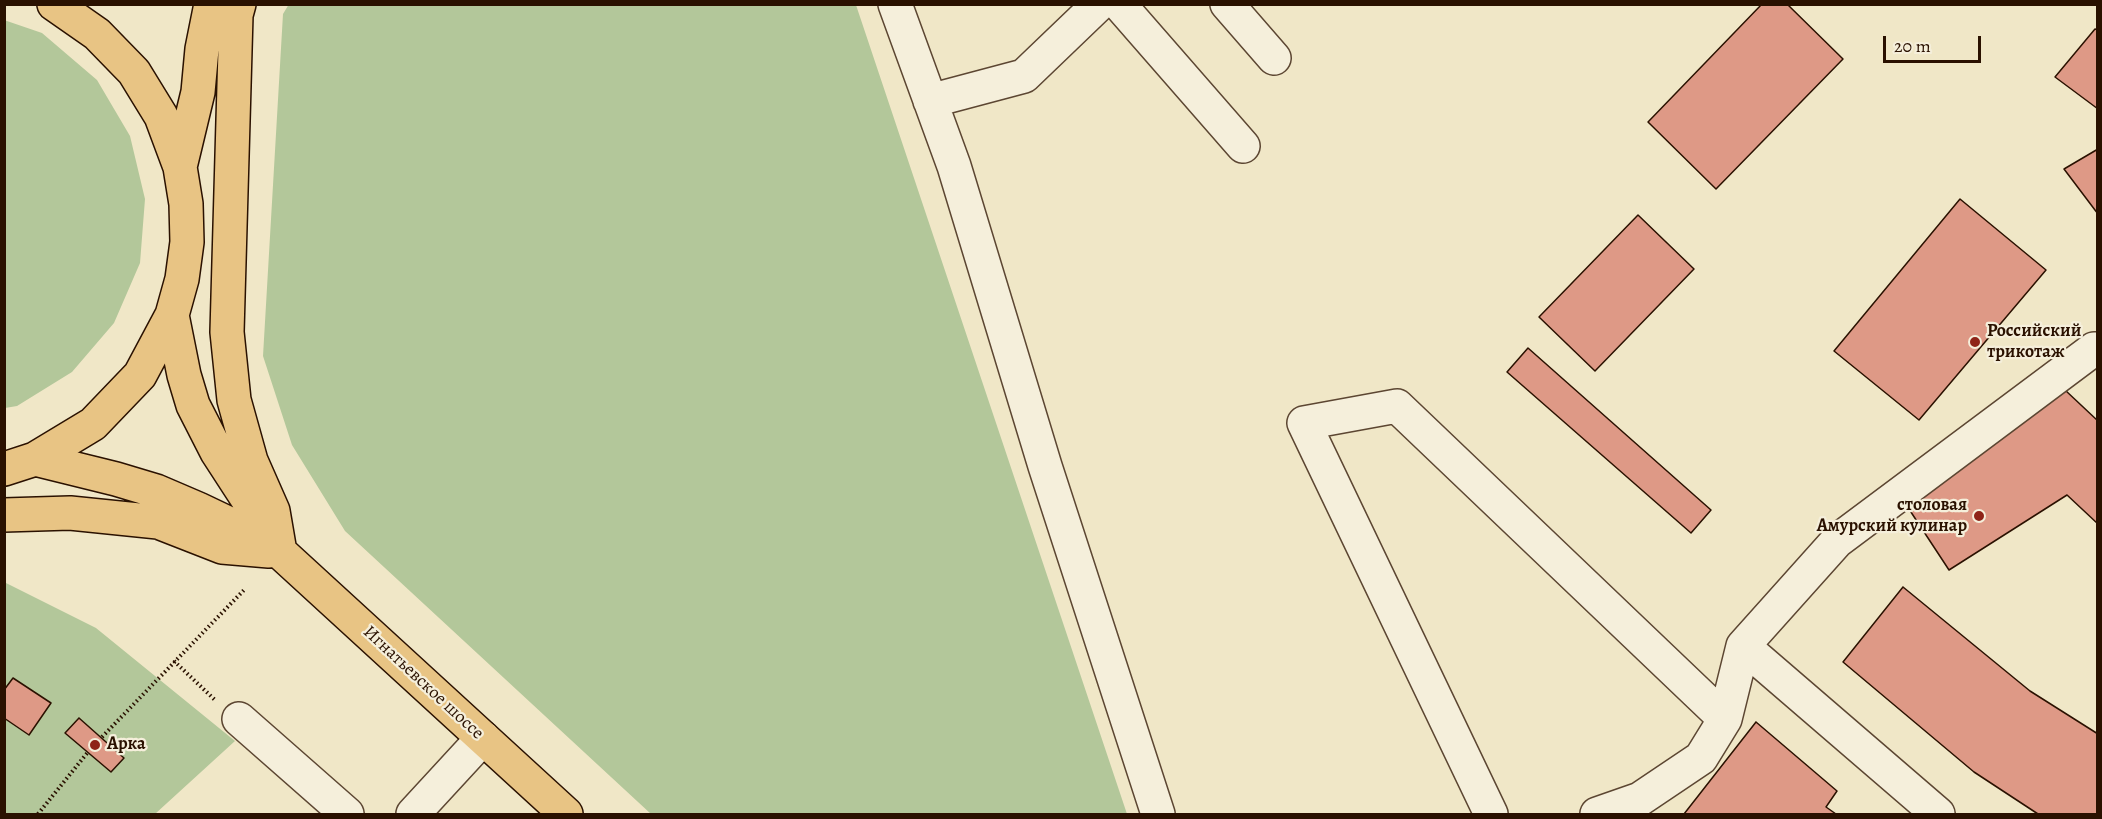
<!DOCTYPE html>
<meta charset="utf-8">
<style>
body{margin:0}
#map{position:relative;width:2102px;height:819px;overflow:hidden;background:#f0e7c7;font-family:Alegreya,serif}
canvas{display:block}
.frame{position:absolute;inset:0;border:6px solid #2a1100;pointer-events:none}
.scale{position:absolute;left:1883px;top:36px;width:98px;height:27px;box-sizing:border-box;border:3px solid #2a1100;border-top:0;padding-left:8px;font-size:18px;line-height:21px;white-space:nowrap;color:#2a1100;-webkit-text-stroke:4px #f5efdb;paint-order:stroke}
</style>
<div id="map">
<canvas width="2102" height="819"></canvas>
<div class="frame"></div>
<div class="scale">20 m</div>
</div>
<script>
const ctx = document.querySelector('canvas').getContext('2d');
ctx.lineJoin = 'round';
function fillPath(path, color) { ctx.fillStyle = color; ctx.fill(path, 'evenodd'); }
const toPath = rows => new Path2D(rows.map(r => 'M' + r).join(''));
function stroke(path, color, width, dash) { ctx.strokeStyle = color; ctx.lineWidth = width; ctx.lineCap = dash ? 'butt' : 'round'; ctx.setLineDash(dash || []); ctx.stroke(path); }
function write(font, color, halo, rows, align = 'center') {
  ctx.font = font + ' Alegreya,serif'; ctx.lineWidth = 4.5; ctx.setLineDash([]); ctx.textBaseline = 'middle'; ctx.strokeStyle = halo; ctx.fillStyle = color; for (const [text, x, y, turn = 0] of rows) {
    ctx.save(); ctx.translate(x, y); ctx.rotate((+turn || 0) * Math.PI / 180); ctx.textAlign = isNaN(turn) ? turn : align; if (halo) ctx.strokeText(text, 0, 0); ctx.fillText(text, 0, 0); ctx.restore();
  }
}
fillPath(toPath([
 [289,4,856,5,1127,814,651,814,345,531,292,445,263,356,283,14],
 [4,20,42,33,97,80,130,136,145,199,140,263,114,323,72,372,17,406,5,408],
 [4,582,96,628,235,741,155,814,5,814]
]), '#b3c79a');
const building = toPath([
 [1762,4,1787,4,1843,59,1716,189,1648,122,1762,4],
 [2095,29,2098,30,2098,109,2055,77,2095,29],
 [2098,149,2098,214,2064,169,2098,149],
 [1960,199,2046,270,1919,420,1834,351,1960,199],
 [1638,215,1694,269,1595,371,1539,317,1638,215],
 [1528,348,1711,510,1691,533,1507,372,1528,348],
 [2065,390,2098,421,2098,524,2067,495,1949,570,1905,503,2065,390],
 [1903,587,2030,691,2098,734,2098,814,2038,814,1974,772,1843,662,1903,587],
 [13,678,51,703,29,735,4,718,4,690,13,678],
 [79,718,124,758,111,772,65,733,79,718],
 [1756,722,1837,791,1826,807,1836,814,1684,814,1756,722]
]);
fillPath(building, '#de9986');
stroke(building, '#2a1100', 1.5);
const minor = toPath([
 [895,4,954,166,1045,466,1158,814],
 [1119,4,1243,146],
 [1227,4,1274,58],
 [930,101,1024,76,1099,4],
 [1743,646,1938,814],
 [239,719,347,814],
 [413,814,483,738],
 [1491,814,1304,423,1397,406,1725,719],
 [1597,814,1640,799,1701,758,1725,719,1743,646,1837,541,2094,349,2098,349]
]);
const major = toPath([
 [239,4,236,15,227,332,234,400,251,461,273,511,280,552],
 [180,167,198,92,202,49,211,4],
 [172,315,184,375,193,405,217,452,254,509],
 [35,459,116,479,156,491,198,509,240,529,280,552,566,814],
 [4,469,35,459,93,424,140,375,172,315,182,279,187,242,186,204,180,167,161,116,134,72,97,34,54,4],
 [4,515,70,513,158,522,222,547,269,551]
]);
stroke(minor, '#5c4632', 36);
stroke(major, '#2a1100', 36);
stroke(toPath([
 [174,661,215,700],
 [102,737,244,590],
 [4,747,4,754],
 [4,814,5,814],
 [38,814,88,752]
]), '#2a1100', 4, [1.5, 3]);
stroke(minor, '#f5efdb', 33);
stroke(major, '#e8c484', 33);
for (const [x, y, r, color] of [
 [1975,342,6,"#8f2418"],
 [1979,516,6,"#8f2418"],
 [95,745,6,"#8f2418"]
]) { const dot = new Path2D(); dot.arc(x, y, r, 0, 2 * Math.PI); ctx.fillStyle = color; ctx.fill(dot); stroke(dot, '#f5efdb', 2); }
write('bold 18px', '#2a1100', '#f5efdb', [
 ["Российский",1987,332],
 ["трикотаж",1987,353],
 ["столовая",1967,506,"right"],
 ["Амурский кулинар",1967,527,"right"],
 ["Арка",107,745]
], 'left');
write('18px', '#2a1100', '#f5efdb', [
 ["Игнатьевское шоссе",423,683,43]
]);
</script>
